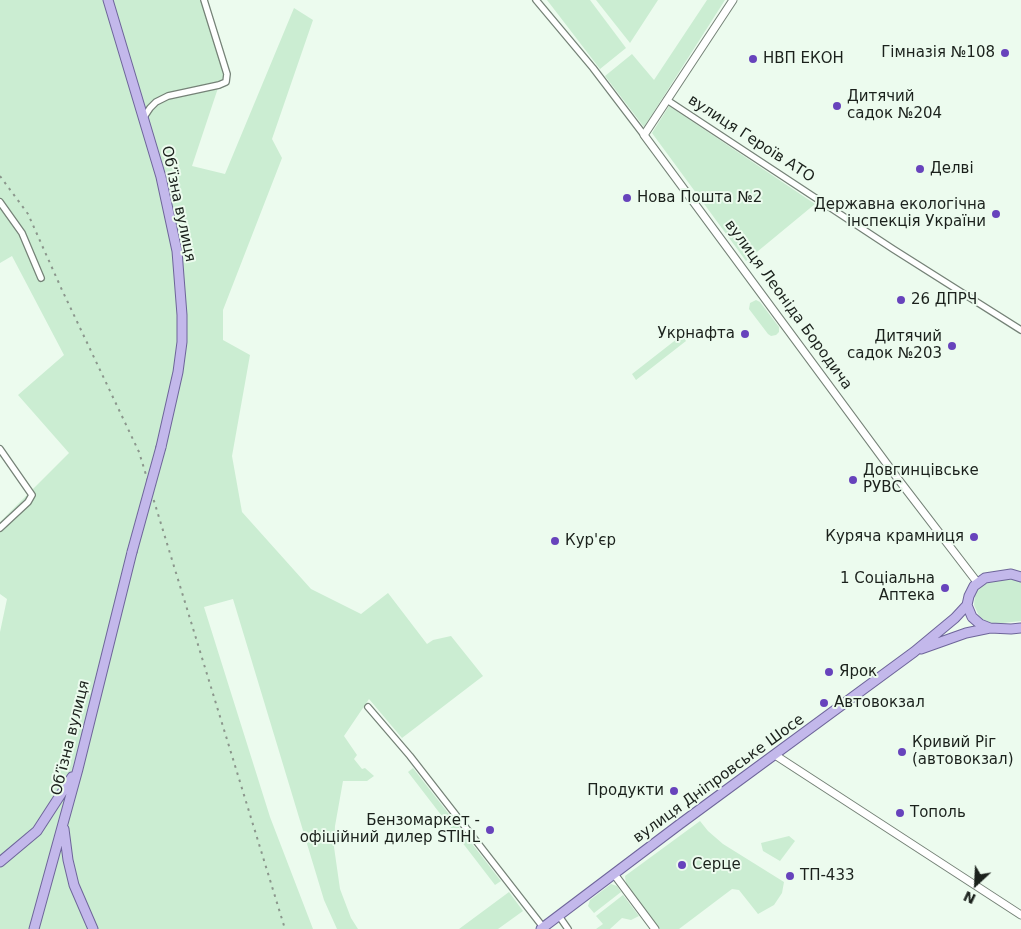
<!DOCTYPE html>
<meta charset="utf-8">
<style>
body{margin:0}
#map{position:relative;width:1021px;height:929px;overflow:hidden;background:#ecfbee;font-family:"DejaVu Sans",sans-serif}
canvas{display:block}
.north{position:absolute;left:951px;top:859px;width:50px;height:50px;-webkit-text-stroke:4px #ecfbee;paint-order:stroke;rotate:205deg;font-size:14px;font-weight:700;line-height:20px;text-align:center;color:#1b211c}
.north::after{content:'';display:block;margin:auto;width:18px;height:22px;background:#1b211c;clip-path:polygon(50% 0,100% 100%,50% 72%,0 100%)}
</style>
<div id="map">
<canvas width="1021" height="929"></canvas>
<div class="north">N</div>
</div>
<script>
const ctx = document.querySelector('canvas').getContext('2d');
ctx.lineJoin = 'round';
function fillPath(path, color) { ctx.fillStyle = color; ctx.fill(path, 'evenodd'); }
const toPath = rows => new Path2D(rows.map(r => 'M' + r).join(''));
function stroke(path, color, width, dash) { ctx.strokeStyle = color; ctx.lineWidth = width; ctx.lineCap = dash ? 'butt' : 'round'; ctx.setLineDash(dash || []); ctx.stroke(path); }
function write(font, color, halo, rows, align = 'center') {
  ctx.font = font + ' "DejaVu Sans",sans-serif'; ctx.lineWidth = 4; ctx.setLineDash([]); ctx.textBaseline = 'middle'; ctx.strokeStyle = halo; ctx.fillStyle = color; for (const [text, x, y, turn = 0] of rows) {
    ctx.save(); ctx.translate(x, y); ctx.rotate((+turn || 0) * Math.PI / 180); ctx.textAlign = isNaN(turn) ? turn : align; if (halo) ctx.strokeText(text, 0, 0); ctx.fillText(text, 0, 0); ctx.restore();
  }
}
fillPath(toPath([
 [0,0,204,0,227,74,226,82,219,85,192,166,225,174,294,8,313,20,272,139,282,158,223,310,223,340,250,355,232,456,242,512,311,589,361,614,388,593,427,644,433,640,451,636,483,676,402,738,369,699,344,736,357,755,354,759,362,769,365,768,374,776,367,781,343,781,335,826,334,847,340,889,351,918,358,929,337,929,324,900,233,599,204,607,270,817,313,929,0,929,0,632,7,599,0,594,0,522,69,453,18,395,64,355,12,256,0,263],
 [547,0,590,0,626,48,600,69],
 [596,0,658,0,630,43],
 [707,0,725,0,644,127,605,76,632,54,654,80],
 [669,106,696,124,815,204,746,261,652,133],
 [756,300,760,302,779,327,779,332,776,335,771,336,768,334,749,309,750,303],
 [682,335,686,341,636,380,632,374],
 [1007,577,1021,580,1021,621,994,624,985,621,979,616,974,605,975,595,979,588,986,582],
 [413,768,501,881,495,885,408,772],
 [700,821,708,831,723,844,784,882,782,893,774,905,758,914,739,890,732,889,679,929,660,929,626,884,625,876],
 [789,836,795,841,780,861,763,851,761,843],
 [611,884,617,886,621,892,594,913,588,906,590,900],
 [509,892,523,911,498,929,459,929],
 [623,895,639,916,631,920,622,918,610,929,596,929,603,924,596,916]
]), '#cbedd2');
const minor = toPath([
 [536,0,593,68,644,135],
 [667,100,893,249,1021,330],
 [144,117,150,108,156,102,168,96,219,85,226,82,227,74,204,0],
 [0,202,22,233,41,278],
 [0,449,32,495,28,502,0,528],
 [368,707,410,756,543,927],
 [559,916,568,929]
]);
const tertiary = toPath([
 [733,0,644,135,898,479,977,582],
 [775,755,1021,915],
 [614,874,655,929]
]);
const primary = toPath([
 [108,0,161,177,177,251,182,315,182,342,178,372,161,447],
 [1021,577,1011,574,985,578,974,586,969,596,967,605,972,617,980,624,990,628,1011,629,1021,628],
 [921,649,966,633,990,628],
 [64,829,68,860,74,885,93,929],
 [0,862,37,831,72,777],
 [34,929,78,769,132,552],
 [541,929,680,824,914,652,955,618,967,605]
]);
stroke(minor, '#758277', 8);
stroke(tertiary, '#758277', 9);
stroke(primary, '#6e659a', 11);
stroke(minor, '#fff', 5.5);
stroke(tertiary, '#fff', 7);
stroke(primary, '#c3b8eb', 9);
stroke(toPath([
 [0,176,28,214,62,290,139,452,285,929]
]), '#8b968c', 2, [2.5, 5]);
const primaryBridge = toPath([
 [132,552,161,447]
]);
stroke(primaryBridge, '#6e659a', 11, []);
stroke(primaryBridge, '#c3b8eb', 9);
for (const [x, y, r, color] of [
 [1005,53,5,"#6743bc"],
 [753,59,5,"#6743bc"],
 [837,106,5,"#6743bc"],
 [920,169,5,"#6743bc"],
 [627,198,5,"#6743bc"],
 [996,214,5,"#6743bc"],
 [901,300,5,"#6743bc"],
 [745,334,5,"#6743bc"],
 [952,346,5,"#6743bc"],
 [853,480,5,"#6743bc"],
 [974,537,5,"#6743bc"],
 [555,541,5,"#6743bc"],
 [945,588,5,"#6743bc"],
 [829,672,5,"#6743bc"],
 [824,703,5,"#6743bc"],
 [902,752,5,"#6743bc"],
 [674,791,5,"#6743bc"],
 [900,813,5,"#6743bc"],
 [490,830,5,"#6743bc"],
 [682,865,5,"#6743bc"],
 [790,876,5,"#6743bc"]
]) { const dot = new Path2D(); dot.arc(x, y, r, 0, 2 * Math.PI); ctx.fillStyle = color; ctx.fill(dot); stroke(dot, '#ecfbee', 2); }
write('15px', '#1b211c', '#ecfbee', [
 ["Гімназія №108",995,53,"right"],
 ["НВП ЕКОН",763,59],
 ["Дитячий",847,97],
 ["садок №204",847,114],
 ["Делві",930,169],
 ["Нова Пошта №2",637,198],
 ["Державна екологічна",986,205,"right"],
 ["інспекція України",986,222,"right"],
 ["26 ДПРЧ",911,300],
 ["Укрнафта",735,334,"right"],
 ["Дитячий",942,337,"right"],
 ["садок №203",942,354,"right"],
 ["Довгинцівське",863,471],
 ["РУВС",863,488],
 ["Куряча крамниця",964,537,"right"],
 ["Кур'єр",565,541],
 ["1 Соціальна",935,579,"right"],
 ["Аптека",935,596,"right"],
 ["Ярок",839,672],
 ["Автовокзал",834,703],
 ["Кривий Ріг",912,743],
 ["(автовокзал)",912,760],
 ["Продукти",664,791,"right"],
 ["Тополь",910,813],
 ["Бензомаркет -",480,821,"right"],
 ["офіційний дилер STIHL",480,838,"right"],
 ["Серце",692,865],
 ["ТП-433",800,876]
], 'left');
write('15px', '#1b211c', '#ecfbee', [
 ["вулиця Героїв АТО",751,139,33],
 ["Обʼїзна вулиця",178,204,78],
 ["вулиця Леоніда Бородича",788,305,54],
 ["Обʼїзна вулиця",71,738,-76],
 ["вулиця Дніпровське Шосе",719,779,-36]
]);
</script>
